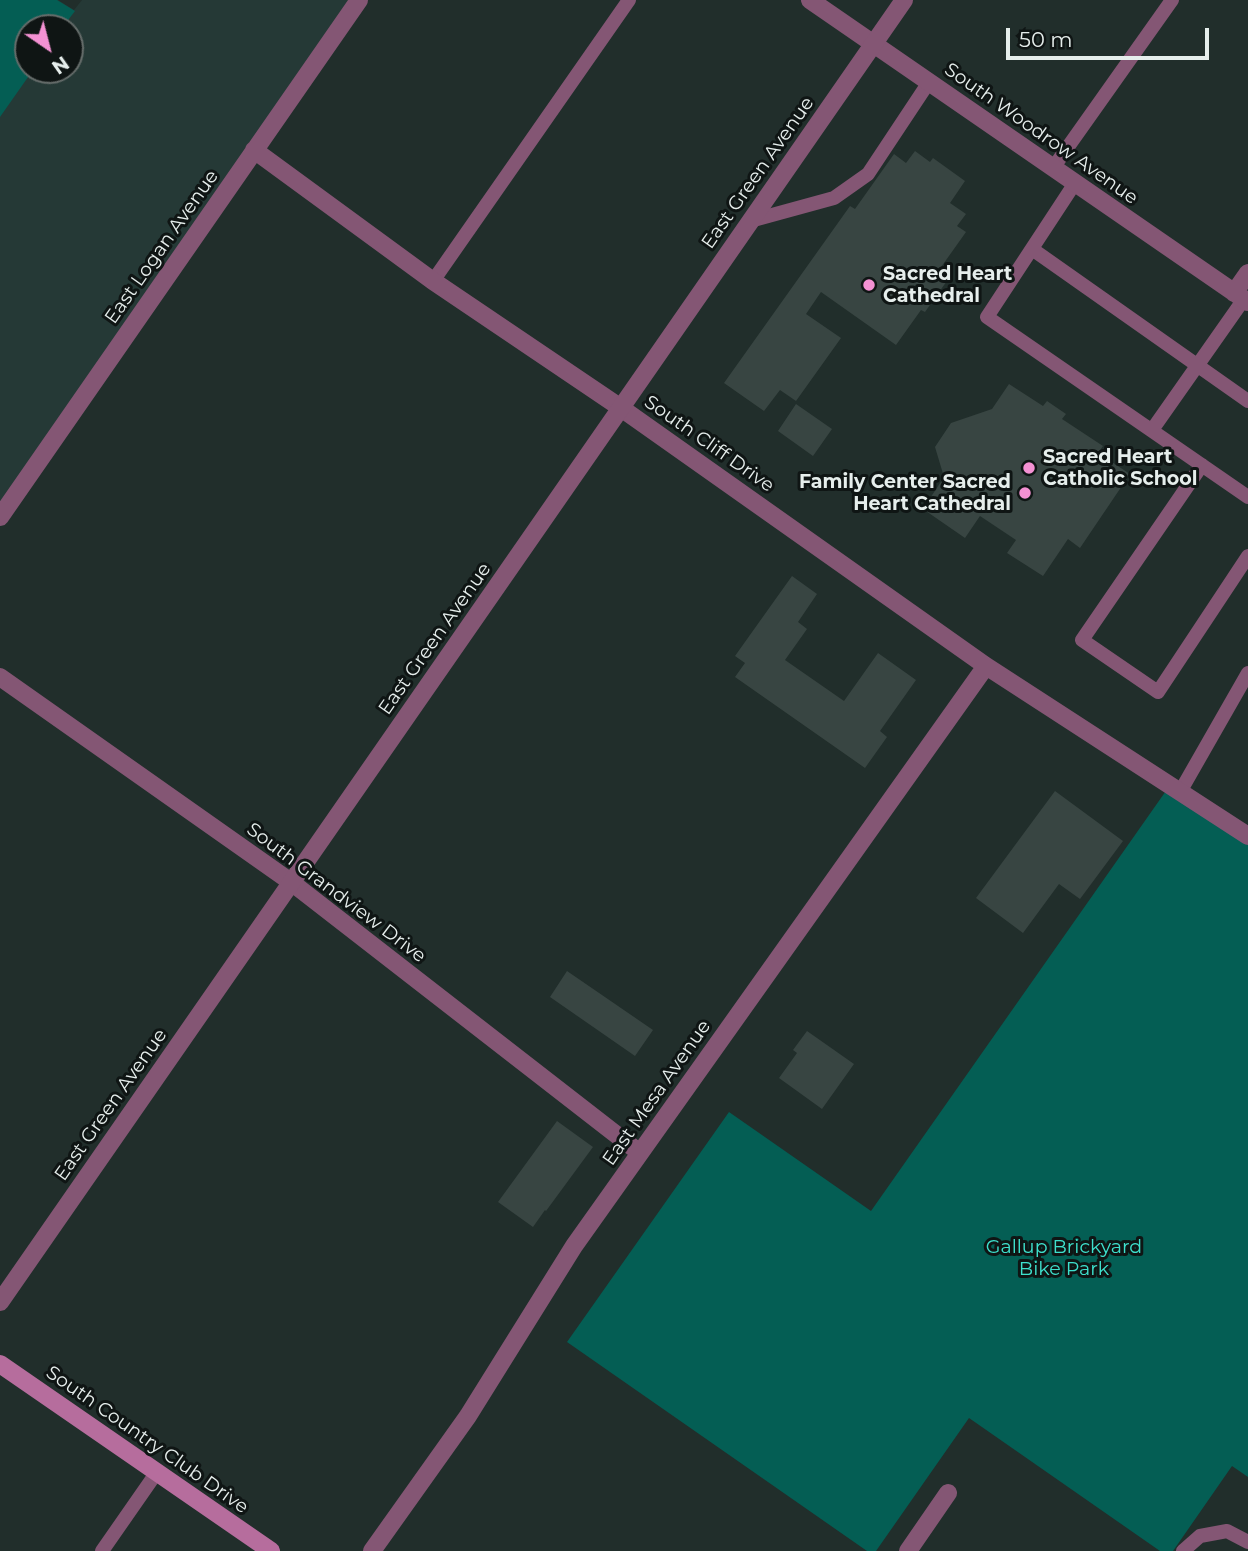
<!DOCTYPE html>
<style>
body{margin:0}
#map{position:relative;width:1248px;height:1551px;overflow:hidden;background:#212e2b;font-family:Montserrat,sans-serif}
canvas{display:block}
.north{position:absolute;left:14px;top:14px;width:70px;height:70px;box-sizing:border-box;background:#0f1514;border:2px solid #656c6a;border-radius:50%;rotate:145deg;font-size:19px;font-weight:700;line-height:28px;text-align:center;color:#e6eeec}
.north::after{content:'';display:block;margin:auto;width:24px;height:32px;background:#f491d3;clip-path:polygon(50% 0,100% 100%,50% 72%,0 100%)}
.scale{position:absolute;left:1006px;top:28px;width:203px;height:32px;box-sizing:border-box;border:4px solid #e6eeec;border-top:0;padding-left:9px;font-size:21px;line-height:24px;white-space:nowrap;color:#e6eeec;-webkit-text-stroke:5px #0f1514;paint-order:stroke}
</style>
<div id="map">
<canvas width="1248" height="1551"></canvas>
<div class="north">N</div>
<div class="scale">50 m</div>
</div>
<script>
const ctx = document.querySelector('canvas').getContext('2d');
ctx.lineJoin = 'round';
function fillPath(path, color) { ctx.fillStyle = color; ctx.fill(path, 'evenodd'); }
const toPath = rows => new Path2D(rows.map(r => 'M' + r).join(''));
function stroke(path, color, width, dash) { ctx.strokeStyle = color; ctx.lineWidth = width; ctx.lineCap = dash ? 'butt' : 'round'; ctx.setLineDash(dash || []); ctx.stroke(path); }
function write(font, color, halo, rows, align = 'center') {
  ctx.font = font + ' Montserrat,sans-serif'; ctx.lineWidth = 6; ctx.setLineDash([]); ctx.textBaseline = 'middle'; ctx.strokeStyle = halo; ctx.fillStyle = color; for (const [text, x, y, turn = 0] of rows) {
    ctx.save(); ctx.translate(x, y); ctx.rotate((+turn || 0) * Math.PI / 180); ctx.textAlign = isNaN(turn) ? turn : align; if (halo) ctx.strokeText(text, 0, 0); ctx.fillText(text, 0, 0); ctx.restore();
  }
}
fillPath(toPath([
 [0,0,58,0,74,10,82,0,359,0,0,517],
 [28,28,70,28,70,70,28,70]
]), '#253936');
fillPath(toPath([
 [0,0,57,0,75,11,62,28,28,28,28,70,33,70,0,117],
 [1168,788,1248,844,1248,1477,1232,1466,1173,1551,1160,1551,969,1418,876,1551,867,1551,567,1342,729,1112,871,1211]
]), '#045e54');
fillPath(toPath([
 [915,151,930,162,933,158,965,181,950,203,966,214,957,226,966,232,939,270,949,278,925,312,921,310,896,345,821,292,806,314,841,338,796,401,780,390,764,411,724,383,850,206,855,209,894,154,906,163],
 [1009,384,1043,406,1047,401,1066,414,1062,419,1103,446,1098,453,1130,474,1080,548,1068,539,1043,576,1007,553,1016,540,980,516,965,538,923,509,944,477,935,447,951,423,992,409],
 [796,404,832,429,813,456,778,431],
 [792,576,817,594,798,622,807,629,785,660,844,701,878,653,916,680,880,731,887,737,865,768,735,677,745,663,735,656],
 [1055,791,1123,841,1080,899,1059,884,1023,933,976,898],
 [567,971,653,1030,635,1056,550,997],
 [807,1031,854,1064,822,1109,779,1078,797,1053,793,1050],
 [557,1121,593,1147,546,1211,545,1210,533,1227,498,1202]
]), '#384542');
stroke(toPath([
 [1053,168,1172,0],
 [1075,183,987,317,1248,497],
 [750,221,834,198,868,174,929,82],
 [1032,249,1248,401],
 [433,281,629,0],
 [1152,430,1244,299],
 [1202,465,1082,640,1158,692,1248,556],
 [1180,792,1248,673],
 [102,1551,157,1472],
 [1183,1551,1200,1536,1227,1531,1248,1542]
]), '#845674', 14);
stroke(toPath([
 [810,0,1248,302],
 [254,150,433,281,621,408,986,666,1248,836],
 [1234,293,1248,273],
 [0,517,359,0],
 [0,677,291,882,640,1153],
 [372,1551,468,1416,574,1246,986,666],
 [908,1551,948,1493]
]), '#845674', 18);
stroke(toPath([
 [0,1302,904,0]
]), '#845674', 18);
stroke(toPath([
 [0,1364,271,1551]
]), '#b66d9d', 18);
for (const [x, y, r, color] of [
 [869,285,7,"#f491d3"],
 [1029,468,7,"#f491d3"],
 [1025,493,7,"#f491d3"]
]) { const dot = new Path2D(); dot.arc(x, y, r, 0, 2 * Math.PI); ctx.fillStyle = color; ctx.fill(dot); stroke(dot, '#0f1514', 2.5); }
write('19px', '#e6eeec', '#0f1514', [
 ["South Woodrow Avenue",1041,134,35],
 ["East Green Avenue",758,173,-55],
 ["East Logan Avenue",162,247,-55],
 ["South Cliff Drive",709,444,35],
 ["East Green Avenue",435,639,-55],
 ["South Grandview Drive",336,893,37],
 ["East Mesa Avenue",657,1093,-55],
 ["East Green Avenue",111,1105,-55],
 ["South Country Club Drive",147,1440,35]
]);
write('bold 19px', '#e6eeec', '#0f1514', [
 ["Sacred Heart",883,274],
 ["Cathedral",883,296],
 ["Sacred Heart",1043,457],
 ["Catholic School",1043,479],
 ["Family Center Sacred",1011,482,"right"],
 ["Heart Cathedral",1011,504,"right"]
], 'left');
write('19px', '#3ee1cd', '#0f1514', [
 ["Gallup Brickyard",1064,1247],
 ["Bike Park",1064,1269]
]);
</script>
